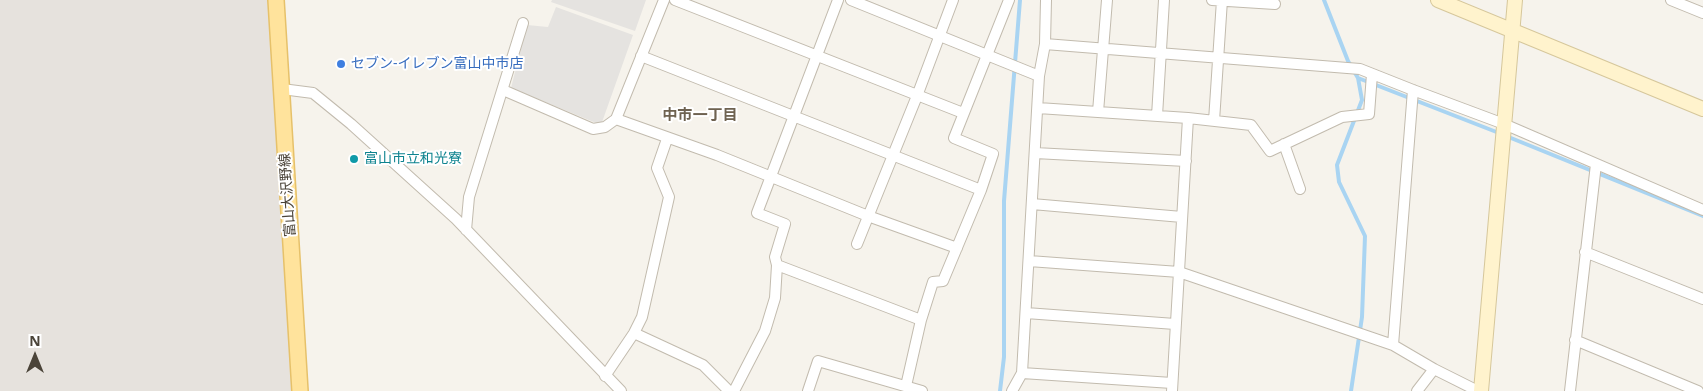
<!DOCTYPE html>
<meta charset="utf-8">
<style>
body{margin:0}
#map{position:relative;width:1703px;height:391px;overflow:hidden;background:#f6f3ec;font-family:"Open Sans",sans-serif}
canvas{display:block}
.north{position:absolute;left:10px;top:331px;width:50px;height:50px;-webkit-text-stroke:4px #fff;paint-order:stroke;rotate:0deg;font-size:14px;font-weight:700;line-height:20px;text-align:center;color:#4b4439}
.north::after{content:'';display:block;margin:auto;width:18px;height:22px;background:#4b4439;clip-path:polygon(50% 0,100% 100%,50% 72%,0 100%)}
</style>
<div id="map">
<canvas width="1703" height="391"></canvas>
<div class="north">N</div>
</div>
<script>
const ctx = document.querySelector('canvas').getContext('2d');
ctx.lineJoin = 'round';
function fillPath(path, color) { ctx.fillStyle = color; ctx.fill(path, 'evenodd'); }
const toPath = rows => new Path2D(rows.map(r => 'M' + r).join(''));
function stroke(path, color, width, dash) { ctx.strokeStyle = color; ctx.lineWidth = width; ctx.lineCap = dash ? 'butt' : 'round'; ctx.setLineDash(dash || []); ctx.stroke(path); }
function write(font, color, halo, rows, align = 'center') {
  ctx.font = font + ' "Open Sans","Noto Sans JP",sans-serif'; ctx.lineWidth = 4; ctx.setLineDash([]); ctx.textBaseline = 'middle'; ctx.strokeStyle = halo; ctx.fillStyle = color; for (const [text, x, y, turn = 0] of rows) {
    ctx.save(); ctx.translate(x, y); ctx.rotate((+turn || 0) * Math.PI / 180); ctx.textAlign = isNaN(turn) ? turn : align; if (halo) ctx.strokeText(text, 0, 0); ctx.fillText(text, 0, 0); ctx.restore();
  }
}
fillPath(toPath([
 [0,0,276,0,301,391,0,391]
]), '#e6e2dd');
fillPath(toPath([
 [552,0,646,0,635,31,551,2],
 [556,7,633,35,601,125,511,88,527,25,548,27]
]), '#e5e3e0');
stroke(toPath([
 [1324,0,1348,61,1358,78,1499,133],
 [1506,136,1703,216],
 [1000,391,1004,357,1004,201,1020,0],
 [1351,391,1362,317,1365,236,1339,182,1337,165,1362,100,1358,78]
]), '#a9d4f2', 4);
const street = toPath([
 [675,0,963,113],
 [851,0,1039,76],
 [1212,0,1275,4],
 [1671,0,1703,13],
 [1045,44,1360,69,1413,90,1504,124,1703,210],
 [641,56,981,190],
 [282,89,313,93,351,124,456,219,621,391],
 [503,90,593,129,605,127,616,119,664,0],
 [1038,108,1188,118,1251,125,1270,151,1342,117,1369,114,1372,74],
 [1098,112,1107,0],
 [1157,116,1164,0],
 [616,119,717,155,868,216,957,248],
 [1214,121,1222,0],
 [1284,144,1300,189],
 [1035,153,1186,161],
 [1032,204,1182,217],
 [466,230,469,197,523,23],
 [857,244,917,96,953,0],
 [1585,252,1703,299],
 [1029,261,1179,272,1393,345,1434,369,1478,391],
 [777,265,921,320,906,386],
 [1026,313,1175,324],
 [921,320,933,282,943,281,981,190,993,154,954,138,1009,0],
 [634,333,703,365,729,391],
 [1575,340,1698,391],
 [1393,345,1413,90],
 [1022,373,1172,383],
 [605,376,634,333,642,317,669,197,657,168,667,139],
 [734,391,765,331,775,298,777,265,775,257,785,224,757,213,838,0],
 [808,391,818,361,922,391],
 [1012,391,1022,373,1039,76,1045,44,1046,0],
 [1172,391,1188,118],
 [1417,391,1434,369],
 [1570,391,1596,164]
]);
const secondary = toPath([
 [1438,0,1703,109],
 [1481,391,1515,0]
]);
const primary = toPath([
 [276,0,300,391]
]);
stroke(street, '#c2bbae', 12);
stroke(secondary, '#d6c79b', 16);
stroke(primary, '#e6c16a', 18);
stroke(street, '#fff', 10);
stroke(secondary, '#fff3cd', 14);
stroke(primary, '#ffe39c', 15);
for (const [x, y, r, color] of [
 [341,64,5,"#3f7fe0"],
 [354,159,5,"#0f9aa8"]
]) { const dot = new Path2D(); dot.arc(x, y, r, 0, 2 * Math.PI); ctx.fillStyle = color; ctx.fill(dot); stroke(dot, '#fff', 2); }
write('14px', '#366cbe', '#fff', [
 ["セブン-イレブン富山中市店",351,64]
], 'left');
write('14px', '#0d838f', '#fff', [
 ["富山市立和光寮",364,159]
], 'left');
write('14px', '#4b4439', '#fff', [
 ["富山大沢野線",288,195,-94]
]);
write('bold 15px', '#6e6250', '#fff', [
 ["中市一丁目",700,116]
]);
</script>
